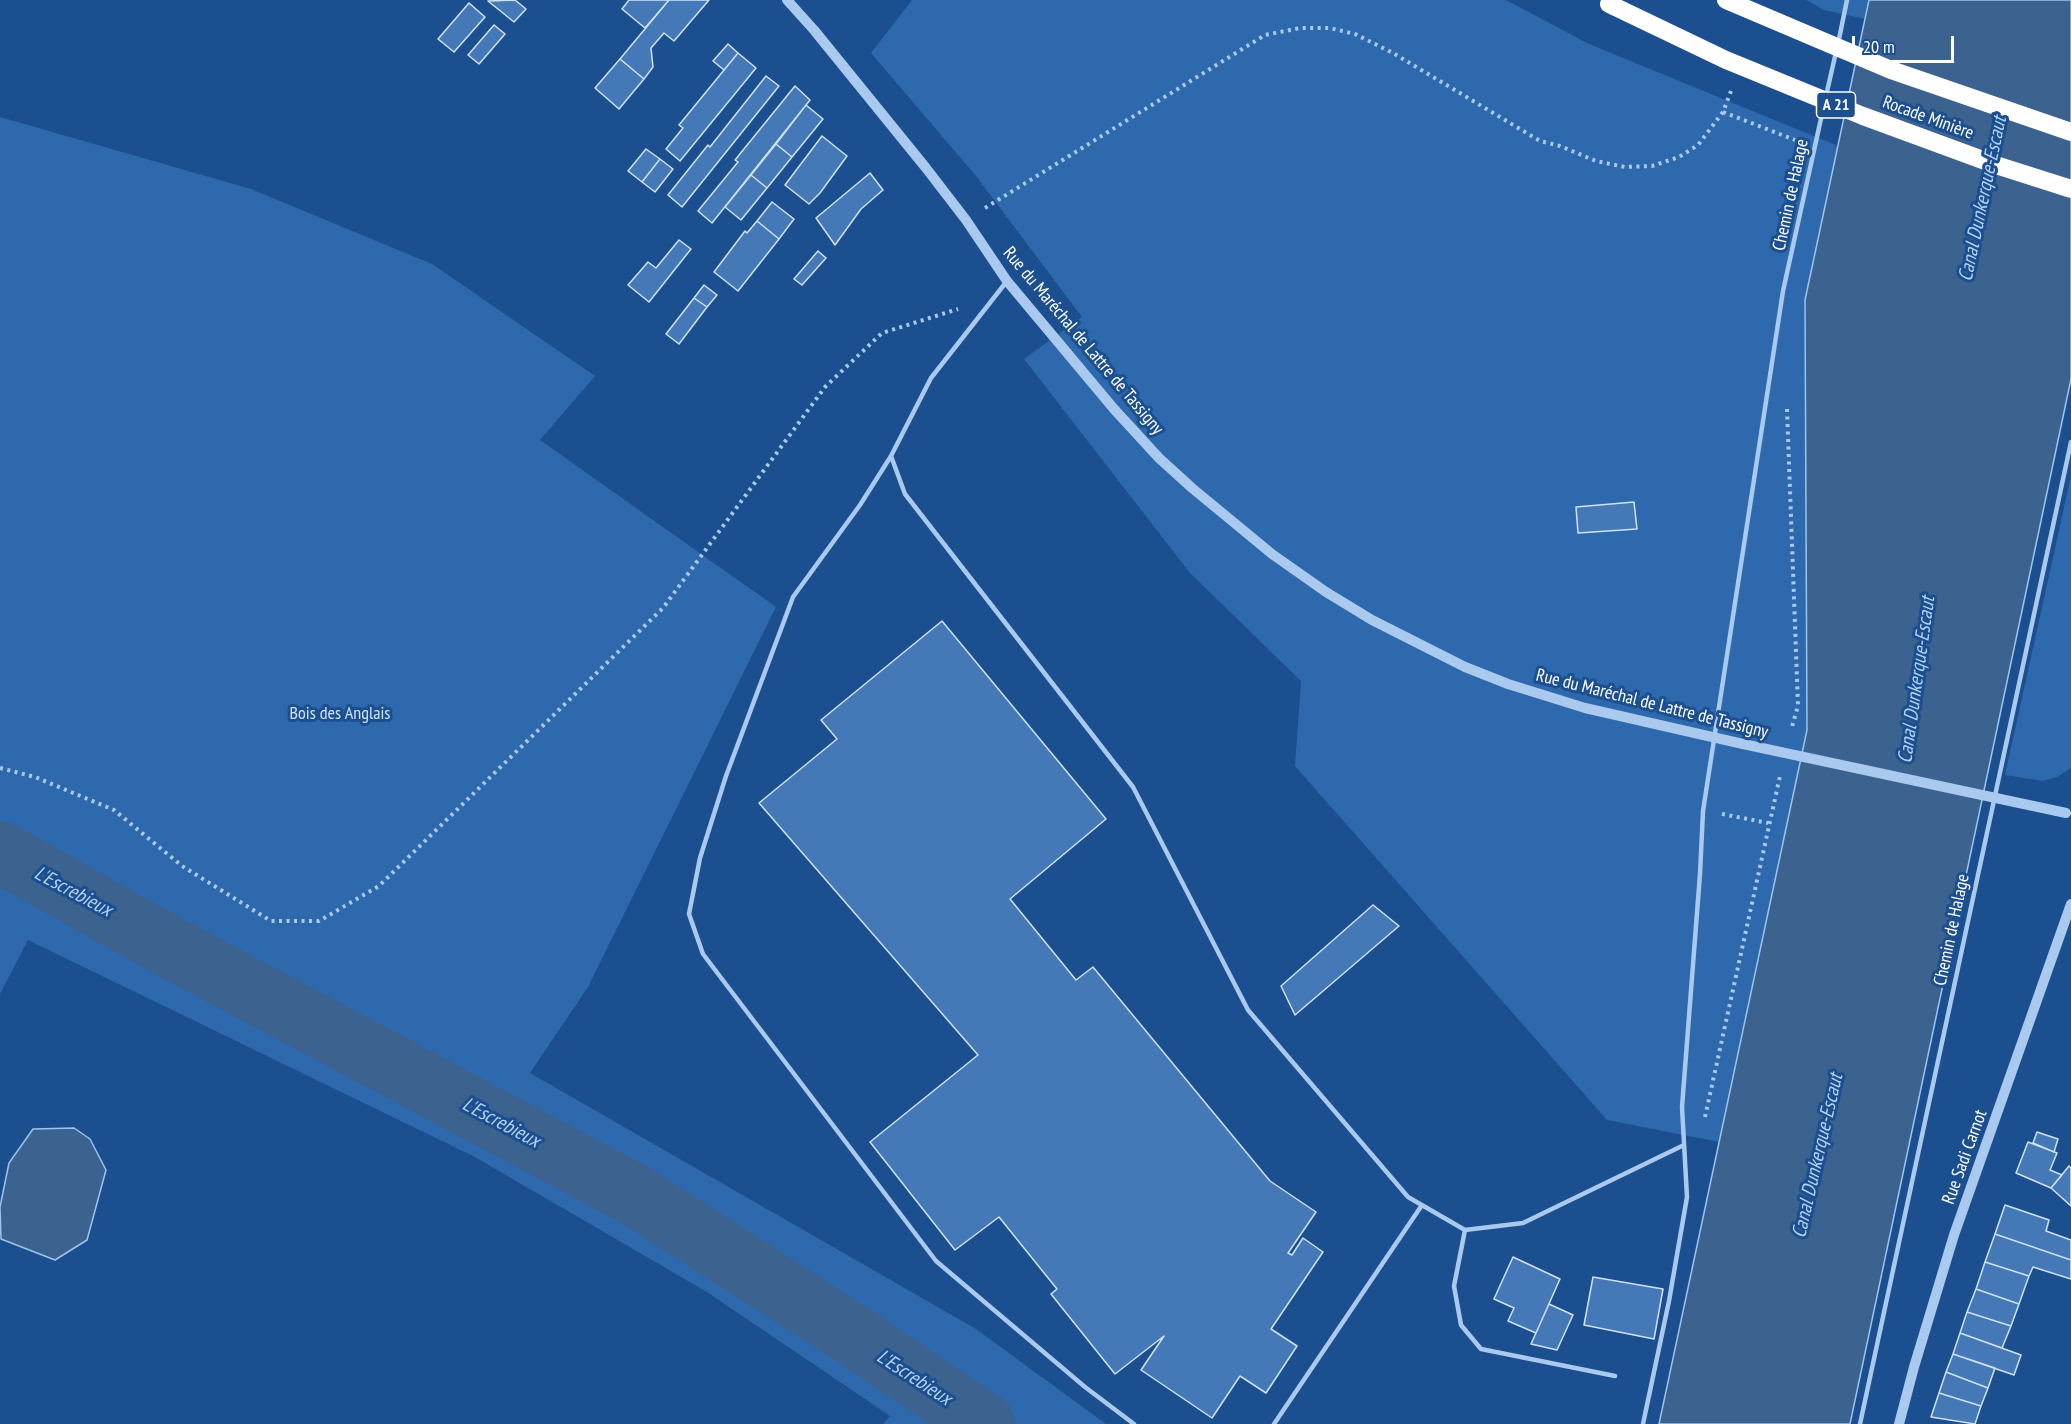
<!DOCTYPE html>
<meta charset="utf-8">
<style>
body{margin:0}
#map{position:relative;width:2071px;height:1424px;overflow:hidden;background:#1b4f8f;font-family:"PT Sans Narrow",sans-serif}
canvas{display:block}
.scale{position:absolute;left:1852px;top:36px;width:102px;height:27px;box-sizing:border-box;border:3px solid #fff;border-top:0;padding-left:8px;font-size:18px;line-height:21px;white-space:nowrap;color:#fff;-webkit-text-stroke:4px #1b4f8f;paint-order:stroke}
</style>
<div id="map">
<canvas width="2071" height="1424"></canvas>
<div class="scale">20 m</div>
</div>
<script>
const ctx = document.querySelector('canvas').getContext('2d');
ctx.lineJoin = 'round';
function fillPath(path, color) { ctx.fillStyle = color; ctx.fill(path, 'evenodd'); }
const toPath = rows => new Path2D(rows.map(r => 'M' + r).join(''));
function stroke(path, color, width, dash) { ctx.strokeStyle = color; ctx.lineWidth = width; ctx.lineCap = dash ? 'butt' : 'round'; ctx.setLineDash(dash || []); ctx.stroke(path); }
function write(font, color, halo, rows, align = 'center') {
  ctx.font = font + ' "PT Sans Narrow",sans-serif'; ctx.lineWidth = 6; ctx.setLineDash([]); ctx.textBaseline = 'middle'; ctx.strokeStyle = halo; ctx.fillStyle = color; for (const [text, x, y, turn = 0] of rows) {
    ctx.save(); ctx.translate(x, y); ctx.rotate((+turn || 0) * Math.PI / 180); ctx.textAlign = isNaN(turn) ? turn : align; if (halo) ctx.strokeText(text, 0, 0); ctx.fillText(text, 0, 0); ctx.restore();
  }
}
fillPath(toPath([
 [912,0,1506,0,1589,44,1838,146,1805,300,1807,730,1719,1142,1607,1120,1295,766,1301,681,1190,573,1024,359,1082,317,976,176,871,53],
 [1806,0,1869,0,1865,19,1824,10],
 [0,117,251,189,432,264,595,376,540,440,776,607,588,987,530,1073,976,1329,1106,1424,883,1424,890,1416,707,1292,473,1156,28,940,0,994],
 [2071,476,2071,768,2057,777,2043,781,2005,775]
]), '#2e69ad');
const water = toPath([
 [1869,0,2071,0,2071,379,1850,1424,1659,1424,1807,730,1805,300,1869,0],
 [74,1128,90,1139,106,1170,87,1240,55,1260,1,1239,0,1207,9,1163,33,1129,74,1128]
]);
fillPath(water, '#3c6290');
stroke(water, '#9cc4f0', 1.5);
stroke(toPath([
 [0,852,166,945,633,1194,853,1335,984,1424]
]), '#3c6290', 62);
const building = toPath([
 [515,0,526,9,514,22,488,1,515,0],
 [629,0,669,0,645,28,622,9,629,0],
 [669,0,709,0,674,41,664,33,651,48,653,67,644,79,620,59,669,0],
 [469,3,485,17,454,52,438,39,469,3],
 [494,25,505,34,479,64,468,55,494,25],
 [728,44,738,53,724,70,713,61,728,44],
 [738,53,756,68,680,161,666,149,683,128,679,125,738,53],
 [620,59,644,79,619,109,595,88,620,59],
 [766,76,779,86,682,207,668,195,708,145,710,147,766,76],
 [795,86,810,100,712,223,698,211,738,162,735,160,795,86],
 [806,105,823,119,792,157,776,144,806,105],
 [822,136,847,156,820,193,809,204,785,185,822,136],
 [776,144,792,157,767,188,751,175,776,144],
 [646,149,660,159,642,182,628,171,646,149],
 [660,159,673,169,655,192,642,182,660,159],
 [870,173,883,190,861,209,835,245,816,218,870,173],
 [751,175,767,188,741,220,725,207,751,175],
 [772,202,794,219,779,239,757,221,772,202],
 [757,221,779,239,738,291,714,272,745,231,747,233,757,221],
 [679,240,691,249,649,302,628,285,648,262,656,268,679,240],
 [818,251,826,258,802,285,794,279,818,251],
 [704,285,717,295,707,307,694,298,704,285],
 [694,298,707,307,679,344,666,334,694,298],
 [1634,502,1637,529,1578,533,1576,507,1634,502],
 [942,621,1106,819,1010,899,1076,980,1093,967,1270,1181,1316,1212,1288,1253,1292,1255,1303,1238,1323,1252,1271,1329,1297,1346,1266,1393,1240,1376,1212,1418,1141,1370,1164,1336,1115,1374,1051,1294,1057,1289,999,1217,955,1250,870,1142,978,1055,759,803,837,739,821,720,942,621],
 [1373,905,1399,926,1295,1015,1281,986,1373,905],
 [2037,1132,2058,1139,2054,1152,2033,1143,2037,1132],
 [2028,1142,2057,1153,2050,1170,2062,1175,2051,1188,2016,1173,2028,1142],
 [2069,1166,2071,1168,2071,1206,2051,1188,2069,1166],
 [2005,1205,2049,1220,2046,1231,2071,1240,2071,1260,1995,1234,2005,1205],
 [1995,1234,2071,1260,2071,1279,2033,1267,2029,1276,1985,1262,1995,1234],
 [1513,1257,1560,1279,1536,1333,1508,1321,1514,1308,1494,1299,1513,1257],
 [1985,1262,2029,1276,2019,1304,1976,1289,1985,1262],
 [1593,1277,1663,1289,1654,1339,1584,1325,1593,1277],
 [1976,1289,2019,1304,2011,1326,1967,1312,1976,1289],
 [1549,1304,1573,1315,1557,1350,1531,1344,1549,1304],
 [1967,1312,2011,1326,2002,1348,1960,1333,1967,1312],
 [1960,1333,2021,1355,2014,1375,1953,1354,1960,1333],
 [1953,1354,1995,1368,1988,1388,1946,1372,1953,1354],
 [1946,1372,1988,1388,1981,1406,1939,1393,1946,1372],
 [1939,1393,1981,1406,1975,1424,1931,1417,1939,1393]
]);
fillPath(building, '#4478b7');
stroke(building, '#cfe3fa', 1.5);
stroke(toPath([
 [1723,112,1795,140],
 [985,208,1265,35,1300,28,1330,28,1355,34,1393,53,1540,141,1560,146,1596,161,1625,167,1652,166,1679,157,1698,145,1723,112,1731,91],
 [1787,409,1798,706,1791,730],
 [0,768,35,777,114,810,182,866,271,921,319,921,379,886,663,608,825,387,882,333,958,309],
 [1722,814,1768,823],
 [1705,1117,1780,776]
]), '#a9c9ee', 4, [3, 4.5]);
stroke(toPath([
 [1838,44,1847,0],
 [1826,96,1836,52],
 [1007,281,931,378,891,456,860,505,793,597,726,776,700,858,689,914,703,954,936,1261,1085,1387,1134,1424],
 [891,456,905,494,1133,787,1248,1010,1408,1197,1465,1230,1523,1223,1684,1145],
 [1465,1230,1454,1286,1461,1325,1481,1349,1615,1376],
 [1274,1424,1422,1205],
 [1643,1424,1669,1301,1687,1197,1682,1107,1700,874,1703,811,1783,291,1824,105],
 [1860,1424,2071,442]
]), '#a9c9ee', 4.5);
stroke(toPath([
 [787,0,814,30,926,168,966,220,1007,281,1114,409,1159,458,1192,488,1272,554,1326,592,1372,620,1465,667,1508,684,1585,708,1743,744],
 [1899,1424,1914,1367,1954,1235,2071,904]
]), '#a9c9ee', 10);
stroke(toPath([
 [1743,744,2066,813]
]), '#a9c9ee', 10);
stroke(toPath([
 [1726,0,1891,70,2071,132],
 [1609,4,1726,60,1863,116,1999,166,2071,189]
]), '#fff', 18);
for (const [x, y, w] of [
 [1836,105,39]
]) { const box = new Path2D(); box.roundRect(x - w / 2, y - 13, w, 26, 4.5); ctx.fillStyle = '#1b4f8f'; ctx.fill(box); stroke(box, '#fff', 1.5); }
write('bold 16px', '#fff', null, [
 ["A 21",1836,105]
]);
write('18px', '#fff', '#1b4f8f', [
 ["Rocade Minière",1928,118,20],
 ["Chemin de Halage",1791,195,-78],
 ["Rue du Maréchal de Lattre de Tassigny",1083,341,50],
 ["Rue du Maréchal de Lattre de Tassigny",1652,704,14],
 ["Chemin de Halage",1952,930,-78],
 ["Rue Sadi Carnot",1965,1157,-70]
]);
write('18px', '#cfe3fa', '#1b4f8f', [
 ["Bois des Anglais",340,714]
]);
write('italic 20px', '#b5d3f5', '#1b4f8f', [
 ["Canal Dunkerque-Escaut",1983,199,-78],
 ["Canal Dunkerque-Escaut",1917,680,-82],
 ["L'Escrebieux",73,892,28],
 ["L'Escrebieux",501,1123,28],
 ["Canal Dunkerque-Escaut",1818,1156,-77],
 ["L'Escrebieux",914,1378,33]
]);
</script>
